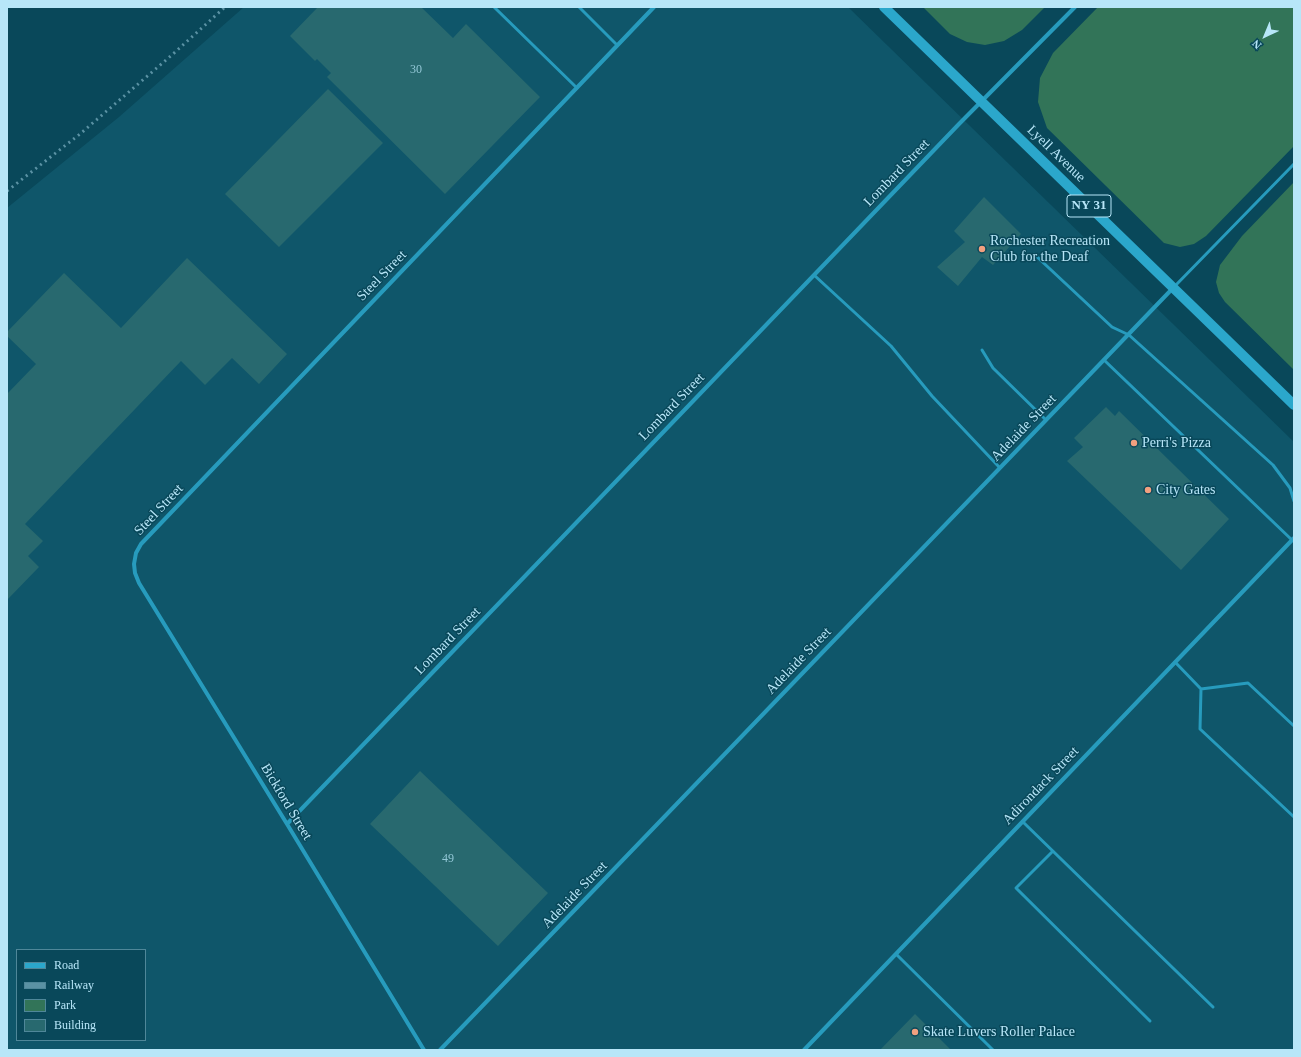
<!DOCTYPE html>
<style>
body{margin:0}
#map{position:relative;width:1301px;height:1057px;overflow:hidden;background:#09485a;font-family:Georgia,serif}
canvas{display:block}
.frame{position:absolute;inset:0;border:8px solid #b7e6f8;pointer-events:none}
.legend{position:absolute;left:16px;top:949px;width:130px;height:92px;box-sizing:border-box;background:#09485a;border:1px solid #4f8799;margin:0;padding:5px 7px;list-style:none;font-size:12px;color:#b7e6f8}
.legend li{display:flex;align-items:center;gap:8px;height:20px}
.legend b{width:20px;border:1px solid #4f8799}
.north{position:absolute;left:1245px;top:16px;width:40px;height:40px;-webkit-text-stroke:3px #09485a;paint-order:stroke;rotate:224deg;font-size:11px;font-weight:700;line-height:16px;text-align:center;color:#b7e6f8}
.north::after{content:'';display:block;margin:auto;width:14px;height:18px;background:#b7e6f8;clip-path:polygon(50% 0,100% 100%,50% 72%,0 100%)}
</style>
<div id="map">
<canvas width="1301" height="1057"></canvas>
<div class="frame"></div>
<ul class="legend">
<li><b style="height:5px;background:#2ba7cb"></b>Road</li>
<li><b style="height:5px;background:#5b92a4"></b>Railway</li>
<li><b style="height:11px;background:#327458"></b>Park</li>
<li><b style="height:11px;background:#28696f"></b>Building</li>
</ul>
<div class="north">N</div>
</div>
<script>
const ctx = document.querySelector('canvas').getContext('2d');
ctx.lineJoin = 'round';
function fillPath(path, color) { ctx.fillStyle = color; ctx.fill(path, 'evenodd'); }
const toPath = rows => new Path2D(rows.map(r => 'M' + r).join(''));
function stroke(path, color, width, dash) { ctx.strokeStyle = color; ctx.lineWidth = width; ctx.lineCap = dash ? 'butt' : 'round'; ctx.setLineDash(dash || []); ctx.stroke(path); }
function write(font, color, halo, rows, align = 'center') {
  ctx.font = font + ' Georgia,serif'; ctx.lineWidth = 3; ctx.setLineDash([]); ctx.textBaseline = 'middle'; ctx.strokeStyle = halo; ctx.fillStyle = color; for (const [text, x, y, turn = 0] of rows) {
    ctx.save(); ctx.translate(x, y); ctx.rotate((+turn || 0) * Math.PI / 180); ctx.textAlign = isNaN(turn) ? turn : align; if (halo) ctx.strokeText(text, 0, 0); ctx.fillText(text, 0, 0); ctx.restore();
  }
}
fillPath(toPath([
 [244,7,848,7,1294,442,1294,1050,7,1050,7,208,119,117],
 [17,950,145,950,145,1040,17,1040]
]), '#0f566a');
fillPath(toPath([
 [923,7,1045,7,1022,30,1004,41,985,45,967,42,950,34],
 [1098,7,1294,7,1294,146,1206,236,1194,244,1180,247,1164,243,1047,128,1038,102,1040,78,1053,53],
 [1294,182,1294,370,1225,302,1219,293,1216,282,1220,265,1242,236]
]), '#327458');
fillPath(toPath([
 [318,7,421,7,453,38,466,24,540,97,445,194,327,77,331,73,317,59,315,61,290,36],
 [328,89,383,143,279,247,225,194],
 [984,197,1021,234,993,265,982,257,958,286,937,267,965,242,954,231],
 [187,258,287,354,259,384,232,358,205,385,181,361,25,524,43,541,28,556,39,567,7,600,7,394,36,364,7,336,7,332,64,273,121,328],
 [1106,407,1115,416,1119,411,1229,519,1181,570,1067,461,1083,447,1074,438],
 [420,771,548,893,498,946,370,824],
 [915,1014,951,1050,880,1050]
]), '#28696f');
stroke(toPath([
 [494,7,577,88],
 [579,7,617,45],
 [1034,254,1112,327,1129,335,1273,465,1290,488,1294,501],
 [814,275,891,346,932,396,1000,468],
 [1174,287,1294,164],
 [982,350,993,368,1046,420],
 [1104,360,1292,540],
 [1175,662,1201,689,1200,729,1294,817],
 [1201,689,1248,683,1294,726],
 [1023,822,1213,1007],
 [1053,851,1016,888,1150,1021],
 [896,954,993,1050]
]), '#279bbd', 3);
stroke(toPath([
 [287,824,959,124,1075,7],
 [424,1050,287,824,139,583,135,573,134,564,136,553,141,544,654,7],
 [440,1050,1173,288],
 [804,1050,1294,538]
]), '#279bbd', 4);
stroke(toPath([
 [884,7,1294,405]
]), '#2ba7cb', 10);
stroke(toPath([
 [7,191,80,134,173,54,225,7]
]), '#5b92a4', 3, [2, 4]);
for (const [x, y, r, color] of [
 [982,249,4,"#f2a07f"],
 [1134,443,4,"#f2a07f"],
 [1148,490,4,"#f2a07f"],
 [915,1032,4,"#f2a07f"]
]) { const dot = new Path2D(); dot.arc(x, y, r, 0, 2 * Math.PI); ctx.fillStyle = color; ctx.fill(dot); stroke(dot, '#09485a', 1.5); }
write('12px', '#93c7d6', null, [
 ["30",416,70],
 ["49",448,859]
]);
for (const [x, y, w] of [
 [1089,206,44]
]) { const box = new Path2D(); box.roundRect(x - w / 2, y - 11, w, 22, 3); ctx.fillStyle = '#09485a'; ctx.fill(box); stroke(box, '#b7e6f8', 1); }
write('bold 13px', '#b7e6f8', null, [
 ["NY 31",1089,206]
]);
write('14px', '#b7e6f8', '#09485a', [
 ["Lyell Avenue",1056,154,44],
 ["Lombard Street",897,173,-46],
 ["Steel Street",382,276,-46],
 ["Lombard Street",672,407,-46],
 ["Adelaide Street",1024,428,-46],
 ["Steel Street",159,510,-47],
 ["Lombard Street",448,641,-46],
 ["Adelaide Street",799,661,-46],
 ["Adirondack Street",1041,786,-46],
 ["Bickford Street",286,802,59],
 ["Adelaide Street",575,895,-46]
]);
write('14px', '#b7e6f8', '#09485a', [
 ["Rochester Recreation",990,241],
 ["Club for the Deaf",990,257],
 ["Perri's Pizza",1142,443],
 ["City Gates",1156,490],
 ["Skate Luvers Roller Palace",923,1032]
], 'left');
</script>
